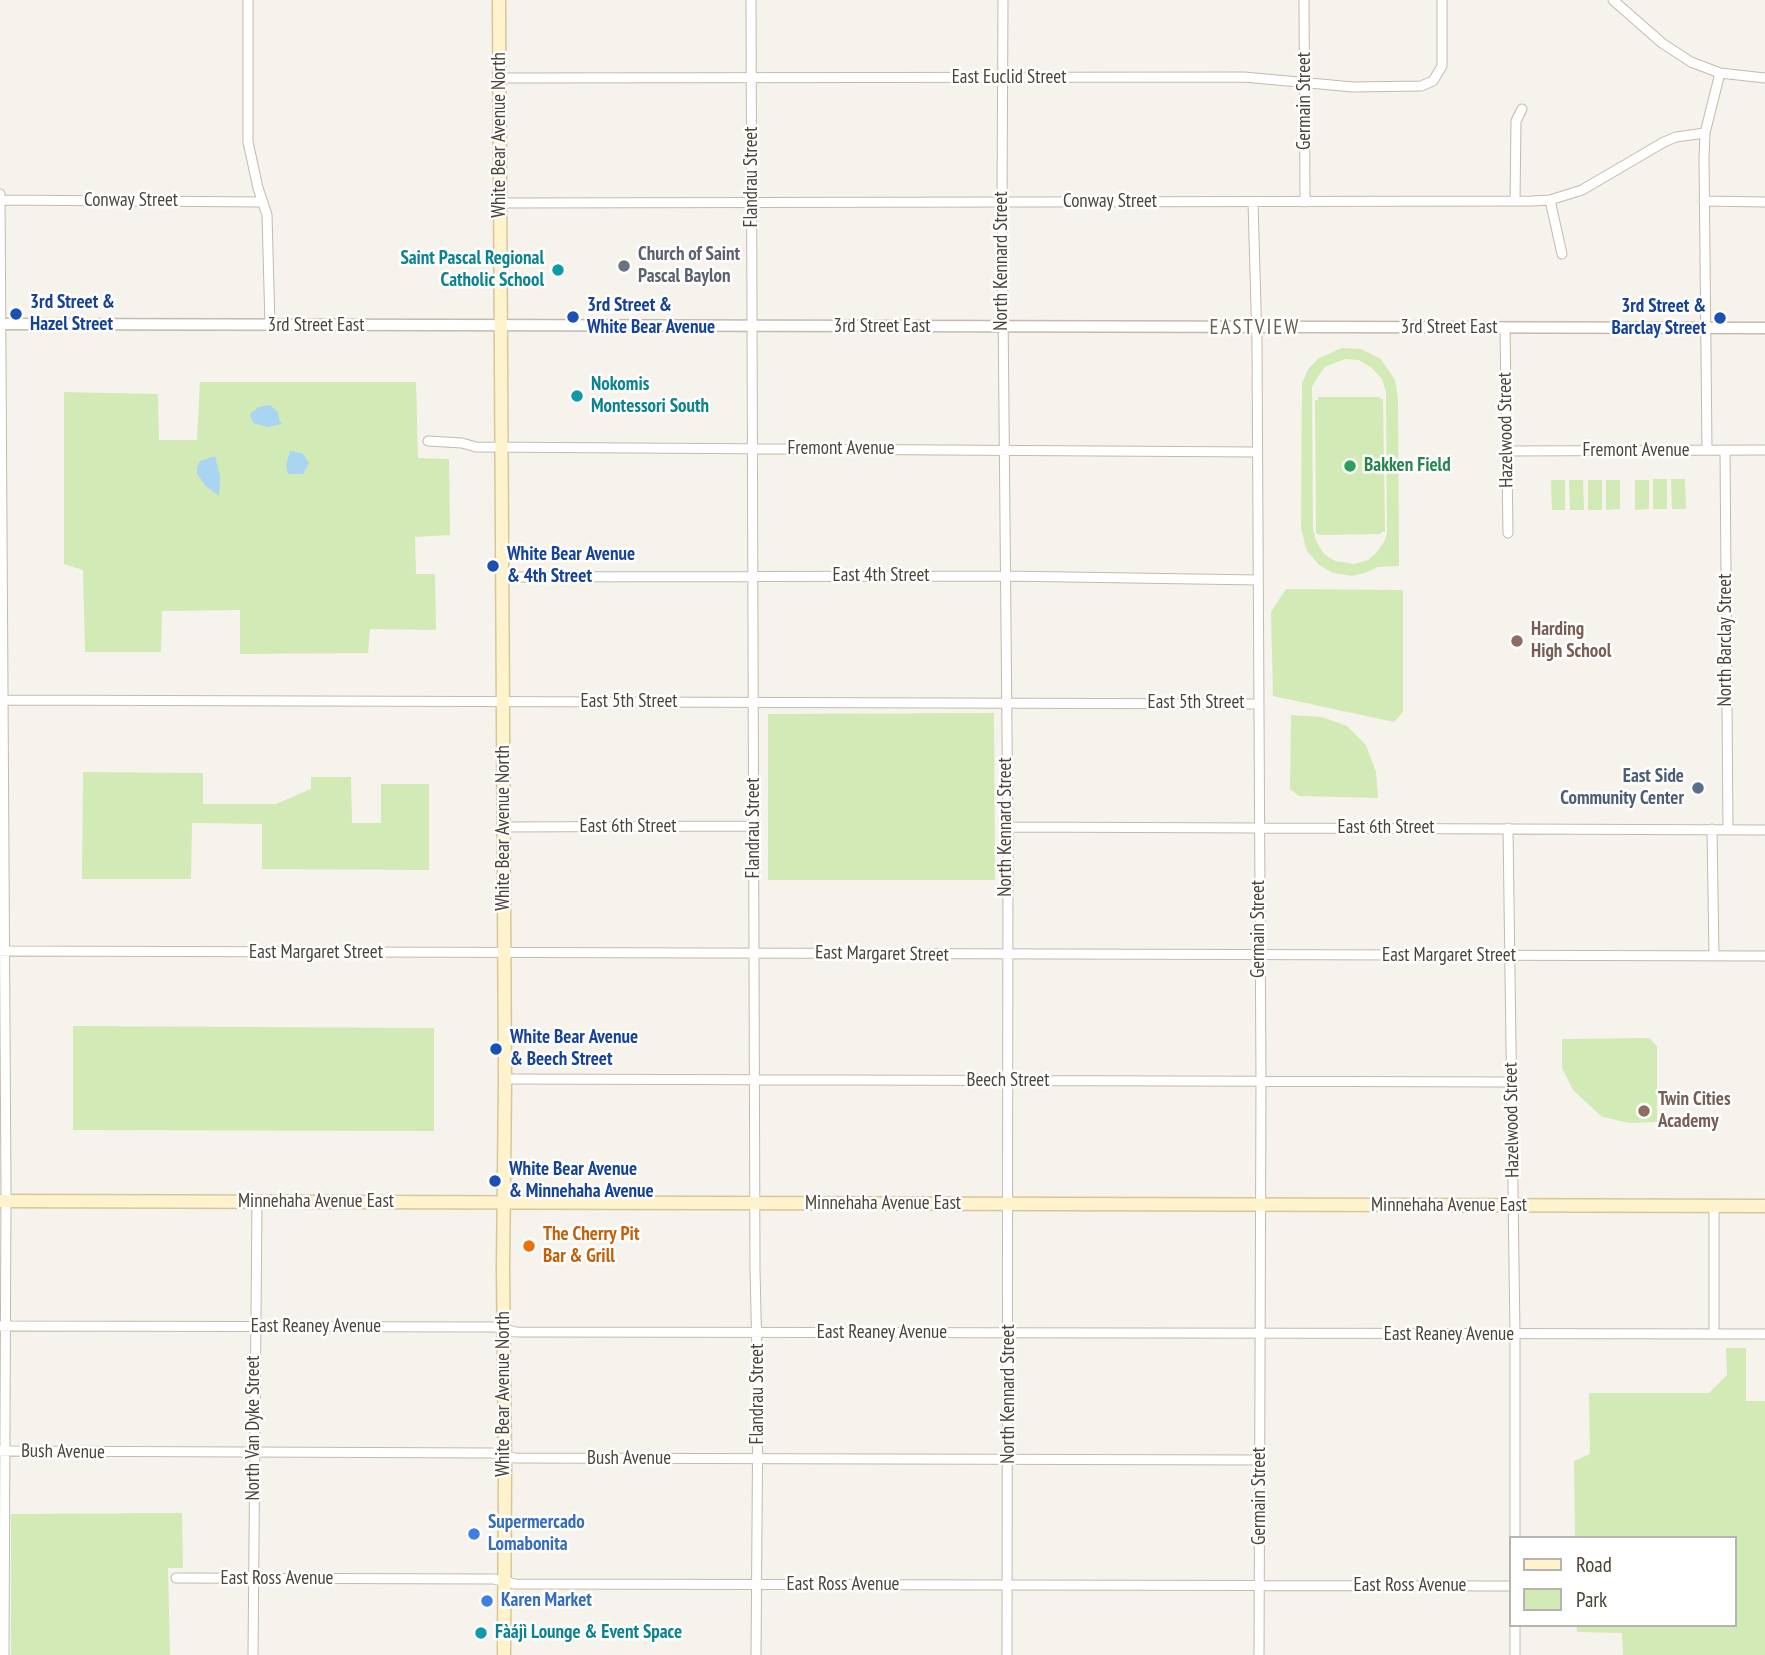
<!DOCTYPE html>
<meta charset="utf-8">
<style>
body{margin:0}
#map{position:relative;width:1765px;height:1655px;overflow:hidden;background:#f6f3ec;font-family:"PT Sans Narrow",sans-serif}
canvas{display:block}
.legend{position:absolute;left:1509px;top:1536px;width:228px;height:91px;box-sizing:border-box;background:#fff;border:2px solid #b7b4b0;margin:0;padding:9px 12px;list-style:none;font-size:21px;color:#4b4439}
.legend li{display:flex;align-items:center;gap:14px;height:35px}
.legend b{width:35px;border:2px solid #b7b4b0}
</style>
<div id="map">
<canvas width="1765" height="1655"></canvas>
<ul class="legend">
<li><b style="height:9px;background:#fff3cd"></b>Road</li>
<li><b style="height:19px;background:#d2eab5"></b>Park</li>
</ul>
</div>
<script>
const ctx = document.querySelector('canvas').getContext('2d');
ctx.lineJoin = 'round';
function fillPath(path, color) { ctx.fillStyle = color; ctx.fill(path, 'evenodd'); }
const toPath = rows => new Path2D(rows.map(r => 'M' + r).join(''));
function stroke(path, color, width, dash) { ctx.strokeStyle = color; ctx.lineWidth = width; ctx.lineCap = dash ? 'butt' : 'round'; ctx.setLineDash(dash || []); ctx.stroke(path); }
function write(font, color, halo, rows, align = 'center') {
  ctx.font = font + ' "PT Sans Narrow",sans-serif'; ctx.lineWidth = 5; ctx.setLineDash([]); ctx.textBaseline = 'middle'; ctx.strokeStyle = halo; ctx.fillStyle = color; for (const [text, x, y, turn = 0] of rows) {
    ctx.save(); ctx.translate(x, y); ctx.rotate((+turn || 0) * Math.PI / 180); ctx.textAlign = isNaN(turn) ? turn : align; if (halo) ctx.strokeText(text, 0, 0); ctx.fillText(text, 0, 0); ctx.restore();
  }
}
fillPath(toPath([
 [1342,348,1361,349,1381,359,1395,380,1398,398,1399,566,1378,567,1365,573,1351,576,1333,573,1319,565,1307,551,1301,529,1302,383,1309,368,1319,358],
 [1345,359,1359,360,1372,368,1382,379,1386,392,1387,533,1384,542,1375,554,1368,560,1354,564,1335,561,1324,554,1316,541,1313,529,1312,387,1317,378,1325,367],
 [200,382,416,382,418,458,449,459,450,535,415,537,416,574,435,574,436,630,370,629,368,653,240,654,240,610,162,611,161,652,85,652,83,570,64,564,64,392,158,394,159,440,197,440],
 [1318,397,1380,397,1380,399,1383,399,1385,532,1381,532,1381,534,1319,535,1316,533,1315,400,1318,400],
 [1653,479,1667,479,1667,509,1653,509],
 [1671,479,1685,479,1686,509,1672,509],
 [1551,480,1565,480,1565,510,1552,510],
 [1569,480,1583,480,1584,510,1570,510],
 [1588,480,1602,480,1602,510,1588,510],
 [1606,480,1620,480,1620,509,1606,510],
 [1635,480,1649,480,1649,509,1635,510],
 [1286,589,1403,590,1403,712,1394,722,1273,696,1271,612],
 [994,713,995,880,768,880,768,714],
 [1291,715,1322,717,1347,726,1366,745,1376,772,1378,798,1299,796,1290,789],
 [83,772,203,773,203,804,276,804,311,789,311,777,351,777,352,823,381,823,381,784,429,784,429,870,262,869,262,824,192,823,191,879,82,879],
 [73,1026,434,1028,434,1131,73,1130],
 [1649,1038,1657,1046,1657,1122,1630,1123,1602,1117,1573,1090,1562,1068,1562,1039],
 [1726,1348,1746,1348,1746,1401,1765,1401,1765,1655,1623,1655,1622,1633,1577,1632,1576,1625,1735,1625,1735,1538,1575,1538,1574,1461,1590,1454,1589,1393,1709,1393,1727,1375],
 [182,1513,183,1568,168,1568,170,1655,11,1655,11,1514]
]), '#d2eab5');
fillPath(toPath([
 [270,405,278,412,279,420,282,424,268,427,253,423,250,414,259,407],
 [290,451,302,453,309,463,303,474,288,474,286,465],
 [215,456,220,477,219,496,206,486,197,474,197,468,200,461]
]), '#a9d4f2');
const minor = toPath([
 [248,0,248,142,258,188,267,215,270,325],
 [751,0,755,1270,758,1397,756,1655],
 [1003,0,1002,202,1008,837,1007,1655],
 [1304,0,1305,202],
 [1613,0,1662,43,1691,62,1720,73,1765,78],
 [500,78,1244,77,1353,87,1421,86,1433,81,1442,66,1442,0],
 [0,194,6,1191,4,1655],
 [0,200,263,202],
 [1550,200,1562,254],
 [1515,201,1516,121,1522,109],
 [1704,201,1765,202],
 [1253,202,1257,342,1261,1082,1259,1655],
 [500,203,1532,201,1550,200,1582,190,1664,142,1676,137,1705,133],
 [1505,328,1508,533],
 [428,441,462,443,476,447,1256,452],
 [1707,450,1704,158,1705,133,1720,73],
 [1725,450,1728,829],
 [1506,451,1765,450],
 [503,577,1004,576,1258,580],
 [0,700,1258,704],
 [503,827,754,826],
 [1008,827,1765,830],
 [1508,828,1515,1335,1515,1538],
 [1712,829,1714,956],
 [0,951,1765,956],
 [505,1079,1511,1082],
 [1714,1206,1714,1334],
 [0,1326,495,1327,516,1332,1765,1334],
 [0,1451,492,1453,515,1458,1260,1460],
 [176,1578,494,1579,515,1584,1511,1586],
 [253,1655,257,1202],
 [1515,1655,1515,1625]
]);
const tertiary = toPath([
 [0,324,1765,328]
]);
const secondary = toPath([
 [499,0,505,1079,503,1268,505,1466,504,1655],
 [0,1201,1765,1206]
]);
stroke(minor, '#c2bbae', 11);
stroke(tertiary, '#c2bbae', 13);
stroke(secondary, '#d6c79b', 15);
stroke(minor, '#fff', 9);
stroke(tertiary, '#fff', 10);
stroke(secondary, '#fff3cd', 12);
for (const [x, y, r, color] of [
 [624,266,7,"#6b7280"],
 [558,270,7,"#0f9aa8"],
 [16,314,7,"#1a4fb4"],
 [573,317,7,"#1a4fb4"],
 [1720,318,7,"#1a4fb4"],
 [577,396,7,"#0f9aa8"],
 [1350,466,7,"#2e9e5b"],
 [493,566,7,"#1a4fb4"],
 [1517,641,7,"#8d6e63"],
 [1698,788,7,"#5c6f8a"],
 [496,1049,7,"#1a4fb4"],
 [1644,1111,7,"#8d6e63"],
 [495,1181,7,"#1a4fb4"],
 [529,1246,7,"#e8710a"],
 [474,1534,7,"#3f7fe0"],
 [487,1601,7,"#3f7fe0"],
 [481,1633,7,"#0f9aa8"]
]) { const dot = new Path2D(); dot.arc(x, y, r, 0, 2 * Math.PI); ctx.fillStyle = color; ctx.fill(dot); stroke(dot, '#fff', 2.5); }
write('19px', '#4b4439', '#fff', [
 ["East Euclid Street",1009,78],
 ["Germain Street",1305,101,-90],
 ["White Bear Avenue North",500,135,-90],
 ["Flandrau Street",752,177,-90],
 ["Conway Street",131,201],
 ["Conway Street",1110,202],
 ["North Kennard Street",1002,261,-90],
 ["3rd Street East",316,326],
 ["3rd Street East",882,327],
 ["3rd Street East",1449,328],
 ["Hazelwood Street",1506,430,-91],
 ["Fremont Avenue",841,449],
 ["Fremont Avenue",1636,451],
 ["East 4th Street",881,576],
 ["North Barclay Street",1726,640,-90],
 ["East 5th Street",629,702],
 ["East 5th Street",1196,703],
 ["East 6th Street",628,827],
 ["North Kennard Street",1006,827,-90],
 ["White Bear Avenue North",504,828,-90],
 ["Flandrau Street",754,828,-90],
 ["East 6th Street",1386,828],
 ["Germain Street",1259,929,-90],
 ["East Margaret Street",316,953],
 ["East Margaret Street",882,954,1],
 ["East Margaret Street",1449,956],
 ["Beech Street",1008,1081],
 ["Hazelwood Street",1512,1120,-91],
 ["Minnehaha Avenue East",316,1202],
 ["Minnehaha Avenue East",883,1204],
 ["Minnehaha Avenue East",1449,1206],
 ["East Reaney Avenue",316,1327],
 ["East Reaney Avenue",882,1333],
 ["East Reaney Avenue",1449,1335],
 ["White Bear Avenue North",504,1394,-90],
 ["Flandrau Street",758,1394,-90],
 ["North Kennard Street",1009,1394,-90],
 ["North Van Dyke Street",254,1428,-90],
 ["Bush Avenue",63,1452,1],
 ["Bush Avenue",629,1459],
 ["Germain Street",1260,1496,-90],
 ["East Ross Avenue",277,1579],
 ["East Ross Avenue",843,1585],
 ["East Ross Avenue",1410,1586]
]);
write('bold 19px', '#5b616d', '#fff', [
 ["Church of Saint",638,255],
 ["Pascal Baylon",638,277]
], 'left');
write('bold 19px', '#0d838f', '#fff', [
 ["Saint Pascal Regional",544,259,"right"],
 ["Catholic School",544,281,"right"],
 ["Nokomis",591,385],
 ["Montessori South",591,407],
 ["Fàájì Lounge & Event Space",495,1633]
], 'left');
write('bold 19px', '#164399', '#fff', [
 ["3rd Street &",30,303],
 ["Hazel Street",30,325],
 ["3rd Street &",587,306],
 ["White Bear Avenue",587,328],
 ["3rd Street &",1706,307,"right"],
 ["Barclay Street",1706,329,"right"],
 ["White Bear Avenue",507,555],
 ["& 4th Street",507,577],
 ["White Bear Avenue",510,1038],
 ["& Beech Street",510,1060],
 ["White Bear Avenue",509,1170],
 ["& Minnehaha Avenue",509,1192]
], 'left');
write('bold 19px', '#27864d', '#fff', [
 ["Bakken Field",1364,466]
], 'left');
write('bold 19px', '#785e54', '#fff', [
 ["Harding",1531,630],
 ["High School",1531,652],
 ["Twin Cities",1658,1100],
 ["Academy",1658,1122]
], 'left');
write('bold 19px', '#4e5e75', '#fff', [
 ["East Side",1684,777],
 ["Community Center",1684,799]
], 'right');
write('bold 19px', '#c56008', '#fff', [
 ["The Cherry Pit",543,1235],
 ["Bar & Grill",543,1257]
], 'left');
write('bold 19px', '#366cbe', '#fff', [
 ["Supermercado",488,1523],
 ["Lomabonita",488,1545],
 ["Karen Market",501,1601]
], 'left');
ctx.letterSpacing = '2px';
write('21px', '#6e6250', '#fff', [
 ["EASTVIEW",1255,328]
]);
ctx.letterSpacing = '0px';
</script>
